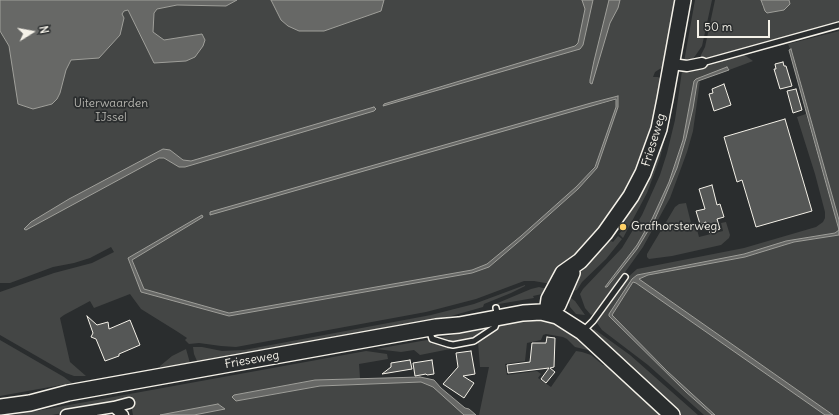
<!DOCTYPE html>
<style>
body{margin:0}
#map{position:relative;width:839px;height:415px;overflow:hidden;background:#2a2d2e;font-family:Delius,sans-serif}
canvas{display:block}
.north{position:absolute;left:12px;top:12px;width:40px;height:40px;-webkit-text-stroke:3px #2a2d2e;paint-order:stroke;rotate:79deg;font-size:11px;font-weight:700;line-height:16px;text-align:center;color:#f4f1e8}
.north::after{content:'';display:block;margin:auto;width:14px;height:18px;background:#f4f1e8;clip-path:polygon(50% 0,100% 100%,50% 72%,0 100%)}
.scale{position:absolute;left:697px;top:20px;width:73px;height:18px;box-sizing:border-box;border:2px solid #f4f1e8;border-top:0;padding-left:5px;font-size:12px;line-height:14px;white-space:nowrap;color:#f4f1e8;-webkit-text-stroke:3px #2a2d2e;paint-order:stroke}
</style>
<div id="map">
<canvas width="839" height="415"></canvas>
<div class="north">N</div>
<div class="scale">50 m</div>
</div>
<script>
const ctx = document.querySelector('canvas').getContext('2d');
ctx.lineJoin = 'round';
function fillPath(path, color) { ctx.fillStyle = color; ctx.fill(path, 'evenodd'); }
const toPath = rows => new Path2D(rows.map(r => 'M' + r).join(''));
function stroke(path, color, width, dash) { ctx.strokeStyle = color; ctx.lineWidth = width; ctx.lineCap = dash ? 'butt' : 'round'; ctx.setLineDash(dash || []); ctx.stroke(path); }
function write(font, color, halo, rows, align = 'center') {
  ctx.font = font + ' Delius,sans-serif'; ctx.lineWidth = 3.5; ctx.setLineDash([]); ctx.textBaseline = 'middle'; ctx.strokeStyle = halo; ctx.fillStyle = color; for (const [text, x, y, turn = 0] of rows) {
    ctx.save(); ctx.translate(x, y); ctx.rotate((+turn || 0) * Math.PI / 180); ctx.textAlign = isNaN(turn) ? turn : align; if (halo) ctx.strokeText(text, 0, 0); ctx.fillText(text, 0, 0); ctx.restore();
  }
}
fillPath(toPath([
 [0,0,678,0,666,65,655,72,653,77,658,77,663,81,655,121,636,174,611,217,551,284,534,281,524,281,476,299,426,312,236,347,221,346,199,343,189,344,185,340,187,338,178,332,141,309,130,294,94,308,90,301,64,315,60,318,70,362,86,376,74,376,66,373,0,335,0,292,54,273,92,263,114,252,111,247,90,258,74,263,53,267,10,283,0,283],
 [618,96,618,107,597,168,578,189,523,238,489,267,472,273,229,316,142,292,128,258,202,215,202,217,132,259,144,289,229,313,472,270,487,264,521,236,576,187,595,166,616,107,616,100,592,106,591,103],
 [695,0,712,0,702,46,691,62,684,62],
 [715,0,761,0,763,8,790,4,789,0,839,0,839,23,704,59,701,58,701,55,705,47],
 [839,31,839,220,792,51,790,49,788,44],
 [743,55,746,56,753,61,729,70,729,68,694,81,683,140,669,182,652,219,637,245,605,287,607,287,637,249,654,221,663,201,677,168,693,108,696,84,700,81,693,131,687,152,670,198,643,247,596,313,591,315,585,308,580,294,583,289,622,248,642,215,660,175,667,153,675,120,682,71],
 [677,76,670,119,660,158,647,193,623,238,619,234,624,228,623,226,631,207],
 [806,114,839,231,835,233,786,241,744,254,637,275,609,316,686,392,712,415,704,415,648,365,602,330,597,323,597,321,627,278,637,269,744,248,816,227,823,222,825,218,825,212,815,174,797,117],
 [686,203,691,223,695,222,699,237,723,231,721,223,726,222,730,235,729,238,721,245,672,256,649,259,647,257,647,254,675,207,679,204],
 [839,235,839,415,833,415,639,280,639,277,648,275,745,257,794,242],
 [618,236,622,239,606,259,582,282,577,290,573,291,569,291,580,268,611,241,613,242],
 [633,282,636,283,825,415,715,415,667,371,612,316,612,314],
 [525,285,525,286,511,293,484,304,483,307,430,322,197,361,194,354,193,347,202,347,222,351,244,350,431,315,474,304],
 [539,287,547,289,542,294,533,296,534,298,493,305,531,289],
 [568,296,575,301,585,315,576,314,570,307],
 [537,315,567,328,592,351,575,347,567,339,563,337,546,334,543,335,541,340,527,343,525,361,505,364,507,375,537,371,541,374,538,378,551,387,576,351,582,352,591,355,603,365,610,366,664,415,479,415,489,367,480,367,478,342,496,330,502,321],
 [486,329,480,335,472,339,452,342,437,338],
 [594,329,630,355,698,415,680,415,669,405,654,388,627,363,613,356,593,332],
 [0,340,64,377,72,383,0,396],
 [427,340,446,346,450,349,420,355,414,350,401,352,376,349],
 [186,349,190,363,160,367,160,366,172,356],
 [366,351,387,354,388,359,359,364,360,378,315,380,234,395,232,397,236,401,320,386,421,382,433,387,464,415,194,415,225,409,218,404,160,415,133,415,130,400,52,415,14,415]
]), '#444645');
const water = toPath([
 [0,0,237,0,226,6,177,5,157,9,154,13,153,32,164,40,202,34,205,40,203,46,195,57,186,61,154,63,128,10,124,11,122,14,124,18,120,35,99,58,71,60,66,70,60,93,57,99,52,104,33,109,18,104,9,46,0,31,0,0],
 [271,0,384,0,381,11,324,31,299,31,288,26,281,20,271,0],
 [582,0,593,0,583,45,580,49,383,106,384,104,575,46,578,43,585,9,582,0],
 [609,0,620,0,618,8,610,23,592,84,590,83,590,80,594,61,609,0],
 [761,0,789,0,790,4,784,10,767,13,765,11,761,0],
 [791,49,839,220,839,230,789,50,791,49],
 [727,67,729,70,698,81,697,83,693,108,686,138,677,168,663,201,654,221,637,249,607,287,605,287,637,245,652,219,669,182,683,140,694,81,696,79,727,67],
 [618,96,618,107,597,168,578,189,523,238,489,267,472,273,229,316,141,292,128,258,202,215,203,217,132,260,144,289,229,313,472,270,487,264,521,236,576,187,595,167,616,107,616,99,210,215,210,212,591,103,618,96],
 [374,107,376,109,374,111,185,167,179,167,164,158,159,158,26,230,24,229,31,222,69,199,163,149,170,150,183,160,191,161,374,107],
 [839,230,839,235,794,242,745,257,648,275,639,279,833,415,825,415,636,283,633,282,612,315,667,371,715,415,712,415,686,392,609,316,609,314,632,279,637,275,744,254,786,241,835,233,839,230],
 [420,377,434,380,441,388,465,408,469,409,476,415,464,415,433,387,421,382,320,386,236,401,232,397,234,395,315,380,420,377],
 [218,404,225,409,194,415,160,415,218,404]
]);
fillPath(water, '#676866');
stroke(water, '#9f9f9a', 1);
const building = toPath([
 [783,62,784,66,786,66,792,86,780,89,774,69,776,69,775,64,783,62],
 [724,84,731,105,714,111,709,94,713,93,712,89,724,84],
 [796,89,802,110,793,113,787,91,796,89],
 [785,119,812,211,756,227,742,180,737,182,724,137,785,119],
 [712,185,717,205,720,204,724,217,717,219,720,229,710,233,706,222,700,224,696,211,705,209,699,189,712,185],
 [87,316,97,325,108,322,109,329,130,320,140,345,119,354,119,356,105,361,96,339,91,337,93,333,87,316],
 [547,337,555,338,554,367,550,368,555,372,546,383,541,379,549,368,508,373,507,365,530,362,532,343,546,343,547,337],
 [471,351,475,374,463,376,474,383,464,398,443,384,458,367,456,353,471,351],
 [410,360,412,369,382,374,391,367,391,363,410,360],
 [432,360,434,374,427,375,426,374,415,376,413,363,432,360]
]);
fillPath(building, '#555756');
stroke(building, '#f4f1e8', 1);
const lane = toPath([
 [702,63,839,25],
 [429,329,432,339,448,344,453,345,474,341,495,327,498,318,496,308],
 [582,332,593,321,625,277]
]);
const street = toPath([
 [672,64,687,66,702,63],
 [114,407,129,403],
 [66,415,114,407,123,415]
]);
const secondary = toPath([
 [547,313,549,299,563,273,580,261,605,233,631,196,643,173,659,129,665,99,683,0],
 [547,313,558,305,572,273],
 [0,407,30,403,68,393,436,327,459,325,523,313,541,312,557,316,582,332,672,415]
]);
stroke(lane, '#f4f1e8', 8);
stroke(street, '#f4f1e8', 13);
stroke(secondary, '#f4f1e8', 18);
stroke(lane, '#2a2d2e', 5);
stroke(street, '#2a2d2e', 10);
stroke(secondary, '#2a2d2e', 15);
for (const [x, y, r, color] of [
 [623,227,4,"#ffd166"]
]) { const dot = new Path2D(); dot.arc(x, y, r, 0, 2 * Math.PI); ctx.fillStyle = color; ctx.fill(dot); stroke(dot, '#2a2d2e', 1.5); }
write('12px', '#b6b5af', '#2a2d2e', [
 ["Uiterwaarden",111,104],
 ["IJssel",111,118]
]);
write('12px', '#f4f1e8', '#2a2d2e', [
 ["Frieseweg",654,140,-73],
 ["Frieseweg",252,360,-10]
]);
write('12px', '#f4f1e8', '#2a2d2e', [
 ["Grafhorsterweg",631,227]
], 'left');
</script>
